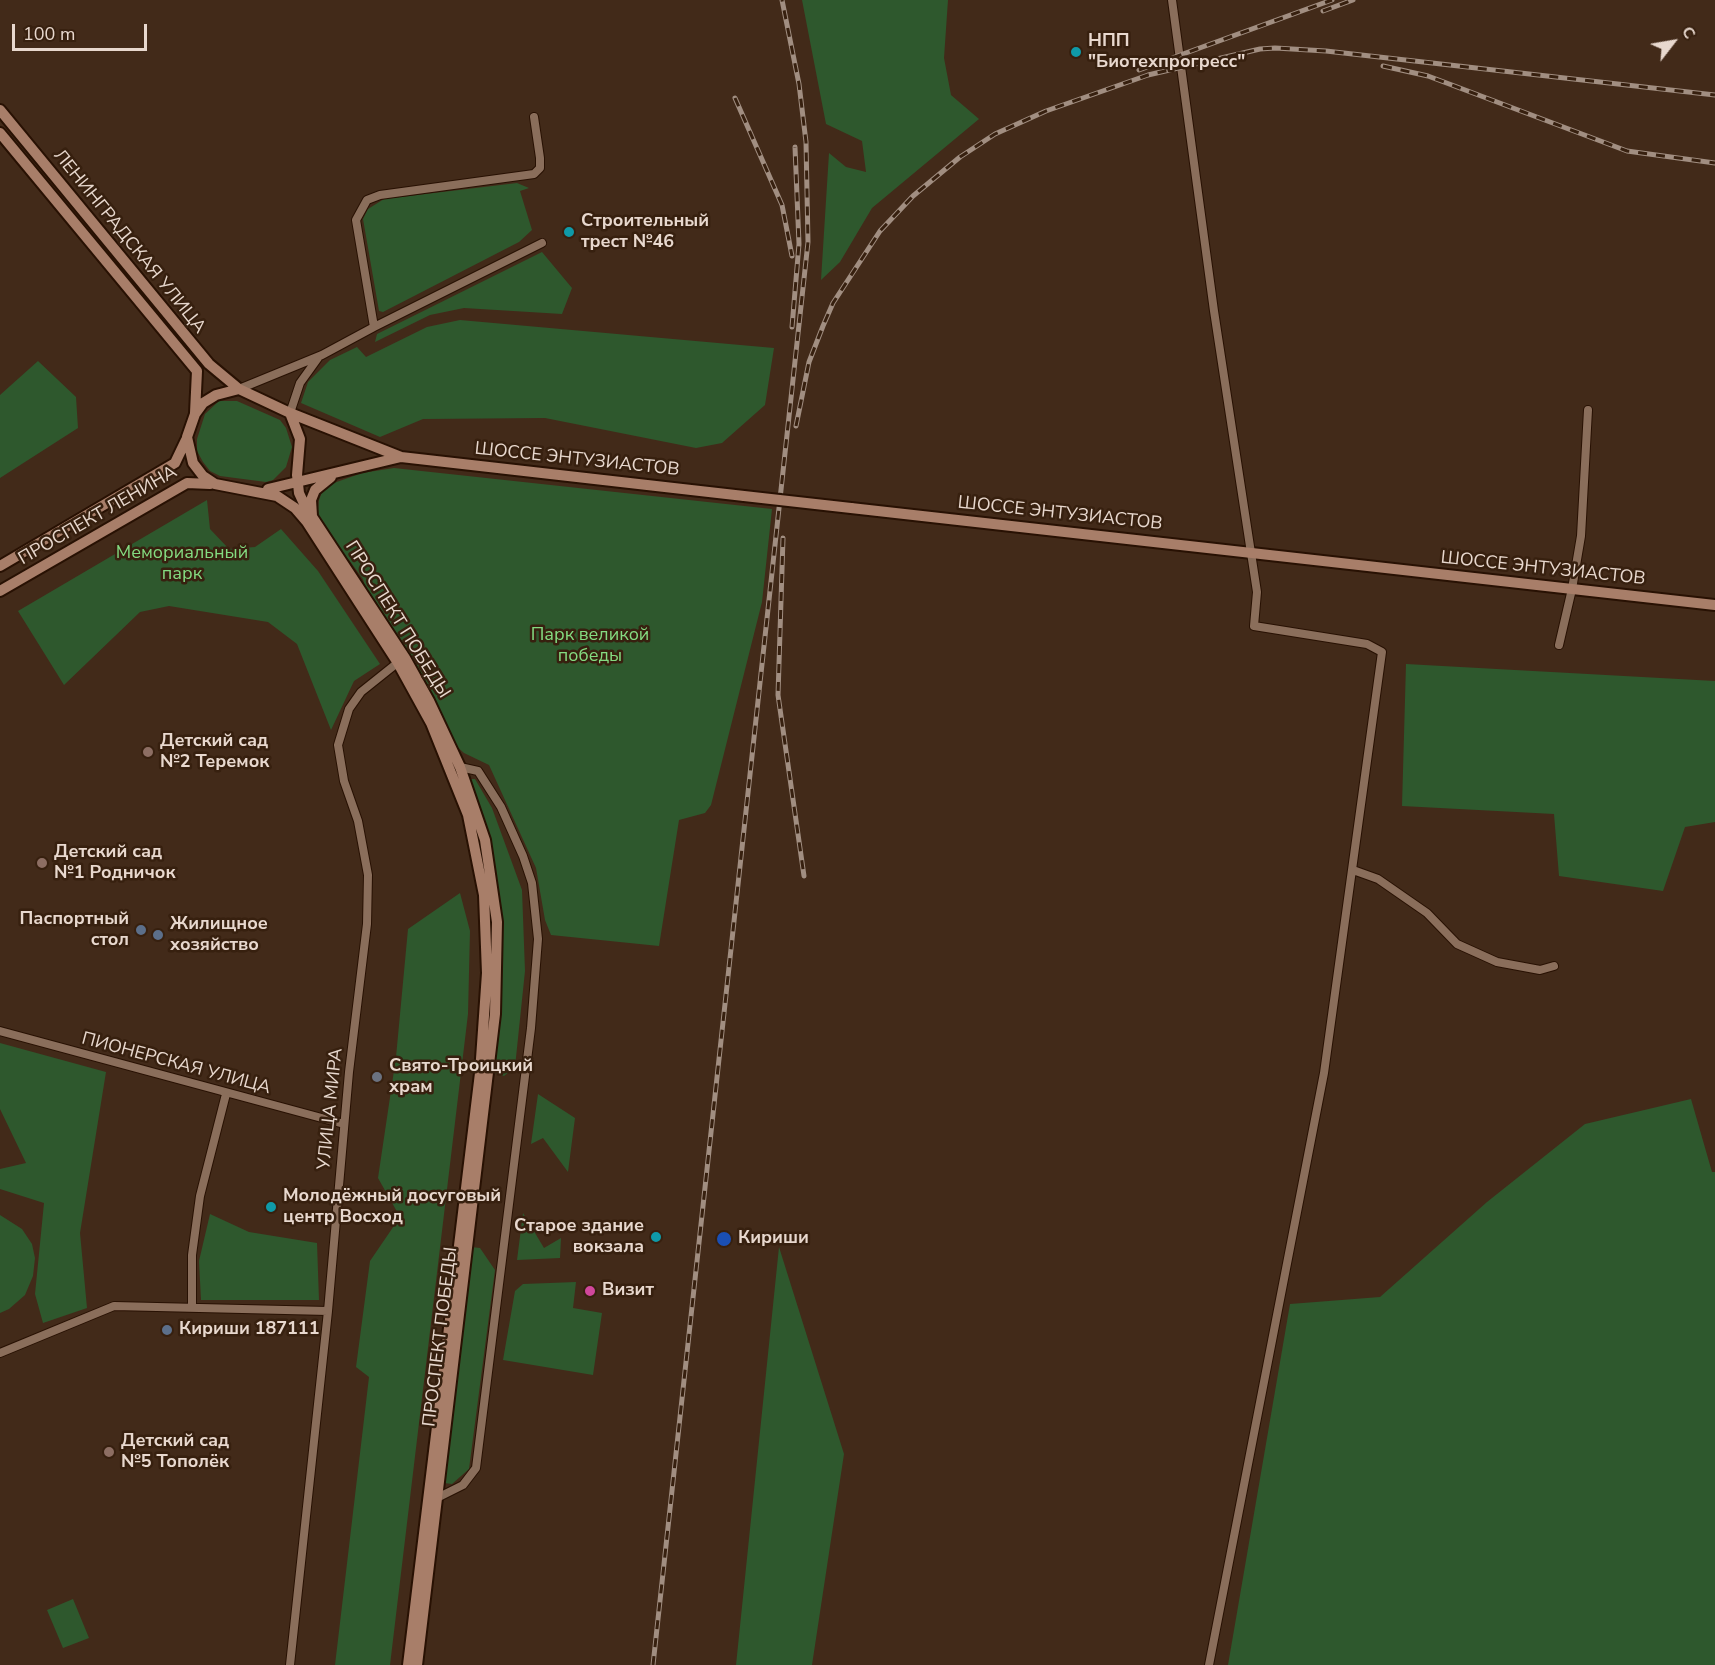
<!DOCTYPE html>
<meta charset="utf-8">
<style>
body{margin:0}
#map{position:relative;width:1715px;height:1665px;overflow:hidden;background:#422a19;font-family:"Nunito Sans",sans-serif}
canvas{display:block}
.north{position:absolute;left:1643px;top:12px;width:60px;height:60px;-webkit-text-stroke:4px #37200f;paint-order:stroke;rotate:59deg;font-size:16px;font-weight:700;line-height:24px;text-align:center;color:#e8d8ce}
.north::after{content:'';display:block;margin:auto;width:21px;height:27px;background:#e8d8ce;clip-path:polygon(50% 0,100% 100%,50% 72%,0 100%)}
.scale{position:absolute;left:12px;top:24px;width:135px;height:27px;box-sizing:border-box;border:3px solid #e8d8ce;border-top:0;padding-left:8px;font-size:18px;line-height:21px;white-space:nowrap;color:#e8d8ce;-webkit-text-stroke:4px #37200f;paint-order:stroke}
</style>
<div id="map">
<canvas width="1715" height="1665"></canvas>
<div class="north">С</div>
<div class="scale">100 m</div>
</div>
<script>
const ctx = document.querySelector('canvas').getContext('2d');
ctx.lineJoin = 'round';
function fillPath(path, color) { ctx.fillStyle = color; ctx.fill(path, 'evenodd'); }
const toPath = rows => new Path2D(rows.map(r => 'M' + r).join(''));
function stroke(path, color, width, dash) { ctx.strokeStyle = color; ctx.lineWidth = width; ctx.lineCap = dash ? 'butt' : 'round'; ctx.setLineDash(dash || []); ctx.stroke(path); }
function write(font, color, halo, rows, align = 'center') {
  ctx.font = font + ' "Nunito Sans",sans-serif'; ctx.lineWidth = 5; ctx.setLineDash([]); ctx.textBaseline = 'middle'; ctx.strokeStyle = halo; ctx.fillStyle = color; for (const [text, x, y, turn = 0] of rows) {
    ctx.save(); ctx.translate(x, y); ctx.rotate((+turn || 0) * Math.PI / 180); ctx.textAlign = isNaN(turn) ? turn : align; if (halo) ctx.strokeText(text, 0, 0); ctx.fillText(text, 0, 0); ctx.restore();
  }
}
fillPath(toPath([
 [802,0,948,0,944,58,951,95,979,119,872,208,840,262,821,280,829,153,846,167,866,172,862,141,826,124],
 [517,183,529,188,520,191,532,230,519,242,383,312,379,311,363,219,368,209,384,199],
 [542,252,572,288,562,314,464,308,430,315,375,342,377,334],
 [460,320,774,348,765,405,722,443,696,448,545,418,423,419,380,437,301,403,308,382,330,360,357,347,366,357,427,327],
 [38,361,76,397,78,428,0,478,0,395],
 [219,401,237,401,280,420,286,428,292,447,286,467,273,480,266,482,220,476,210,471,203,462,197,451,197,439,205,414],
 [394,468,772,509,762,602,711,805,705,813,679,820,659,946,551,935,545,920,536,868,489,765,464,753,455,745,427,687,366,591,363,579,349,560,339,552,317,518,319,500,322,492,331,484,362,473],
 [207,500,210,529,229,549,255,547,281,529,318,571,380,664,354,681,331,730,297,644,268,622,169,606,140,612,64,685,18,611],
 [1406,664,1715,681,1715,822,1685,827,1663,891,1559,876,1554,814,1402,806],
 [470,779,475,779,492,808,522,890,525,971,515,1067,504,1076,491,1072,499,1022,486,837],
 [460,893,470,931,468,1014,390,1665,335,1665,369,1377,356,1367,370,1261,400,1217,378,1178,396,1057,408,929],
 [0,1043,106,1072,80,1233,87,1308,43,1323,35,1294,44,1203,0,1189,0,1169,26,1163,0,1109],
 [538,1094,575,1118,568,1172,543,1138,531,1144],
 [1691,1099,1712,1172,1715,1172,1715,1665,1228,1665,1290,1304,1380,1297,1487,1202,1585,1124],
 [523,1213,544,1248,561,1238,560,1258,517,1260],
 [210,1214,249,1232,317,1243,319,1300,201,1300,199,1261],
 [0,1215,22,1229,32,1244,35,1258,33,1276,25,1295,9,1309,0,1313],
 [471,1247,480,1248,495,1270,469,1469,452,1484,444,1483],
 [779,1247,844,1454,812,1665,736,1665],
 [576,1282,573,1308,602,1313,593,1375,503,1360,515,1291,523,1284],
 [73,1599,89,1638,63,1648,47,1610]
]), '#2e582d');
const minor = toPath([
 [1172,0,1214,311,1257,592,1254,626,1367,644,1382,652,1324,1073,1209,1665],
 [374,327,542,243],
 [239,389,322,355,374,327,356,220,367,200,380,195,534,174,540,168,540,158,534,117],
 [290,413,300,383,318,358],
 [1559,645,1572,589,1581,536,1588,410],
 [1353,870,1378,879,1427,913,1457,944,1497,962,1540,970,1554,966],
 [0,1031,344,1124],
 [192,1308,192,1255,200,1196,226,1094],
 [0,1353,114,1306,328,1311],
 [437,1498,463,1485,476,1468,531,1028,538,939,532,883,523,856,501,807,478,771,460,767],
 [290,1665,328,1311,349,1072,367,924,368,875,358,821,344,781,338,745,349,709,361,692,401,660]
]);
const secondary = toPath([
 [0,110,209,364,239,389,290,413,300,439,297,475,299,493,305,506,405,658,429,701,460,767,485,840,497,922,495,1014,417,1665],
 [0,133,197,371,195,413],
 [239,389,216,395,203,403,195,414,187,437,193,463,203,476,215,484,277,496,295,508,307,522,398,663,431,723,468,815,484,895,487,973,480,1073,408,1665],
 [290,413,401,457,744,496],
 [268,489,401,457],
 [851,508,1715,605],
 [312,516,311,500,315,490,331,477],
 [0,566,175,463,186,440],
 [0,591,187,483,210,484]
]);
stroke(minor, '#281103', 10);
stroke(secondary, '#281103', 14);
stroke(minor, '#8a6e5b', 8);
stroke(secondary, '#a87e69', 10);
const rail = toPath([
 [1323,11,1353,0],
 [1383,66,1428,76,1627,151,1715,163],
 [1139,70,1332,0],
 [735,98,782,205,792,256],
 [792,327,799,244,795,147],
 [796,426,809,362,823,326,833,303,880,231,913,196,960,157,995,134,1046,111,1148,75,1260,49,1275,48,1326,51,1715,95],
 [783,538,778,695,804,876],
 [653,1665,808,242,806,142,799,84,782,0]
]);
stroke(rail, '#a18e81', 5);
stroke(rail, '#37200f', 3, [9]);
const secondaryBridge = toPath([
 [744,496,851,508]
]);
stroke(secondaryBridge, '#281103', 14, []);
stroke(secondaryBridge, '#a87e69', 10);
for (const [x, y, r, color] of [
 [1076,52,6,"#0f9aa8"],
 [569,232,6,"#0f9aa8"],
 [148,752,6,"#8d6e63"],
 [42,863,6,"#8d6e63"],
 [141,930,6,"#5c6f8a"],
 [158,935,6,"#5c6f8a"],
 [377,1077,6,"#6b7280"],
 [271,1207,6,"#0f9aa8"],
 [656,1237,6,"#0f9aa8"],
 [724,1239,8,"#1a4fb4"],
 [590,1291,6,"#d1479c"],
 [167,1330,6,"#5c6f8a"],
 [109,1452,6,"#8d6e63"]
]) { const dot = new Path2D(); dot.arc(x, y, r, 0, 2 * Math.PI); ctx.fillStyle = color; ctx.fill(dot); stroke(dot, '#37200f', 2); }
write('bold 18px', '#e8d8ce', '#37200f', [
 ["НПП",1088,42],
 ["\"Биотехпрогресс\"",1088,63],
 ["Строительный",581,222],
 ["трест №46",581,243],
 ["Детский сад",160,742],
 ["№2 Теремок",160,763],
 ["Детский сад",54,853],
 ["№1 Родничок",54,874],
 ["Паспортный",129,920,"right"],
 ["стол",129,941,"right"],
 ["Жилищное",170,925],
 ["хозяйство",170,946],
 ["Свято-Троицкий",389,1067],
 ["храм",389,1088],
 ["Молодёжный досуговый",283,1197],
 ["центр Восход",283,1218],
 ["Старое здание",644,1227,"right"],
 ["вокзала",644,1248,"right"],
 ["Кириши",738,1239],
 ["Визит",602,1291],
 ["Кириши 187111",179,1330],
 ["Детский сад",121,1442],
 ["№5 Тополёк",121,1463]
], 'left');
write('18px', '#e8d8ce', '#37200f', [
 ["ЛЕНИНГРАДСКАЯ УЛИЦА",129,242,51],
 ["ШОССЕ ЭНТУЗИАСТОВ",577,460,6],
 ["ШОССЕ ЭНТУЗИАСТОВ",1060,514,6],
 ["ПРОСПЕКТ ЛЕНИНА",98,516,-30],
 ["ШОССЕ ЭНТУЗИАСТОВ",1543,569,6],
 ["ПРОСПЕКТ ПОБЕДЫ",397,620,58],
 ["ПИОНЕРСКАЯ УЛИЦА",176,1064,15],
 ["УЛИЦА МИРА",331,1109,-84],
 ["ПРОСПЕКТ ПОБЕДЫ",441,1337,-83]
]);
write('18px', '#84db81', '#37200f', [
 ["Мемориальный",182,554],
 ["парк",182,575],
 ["Парк великой",590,636],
 ["победы",590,657]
]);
</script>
